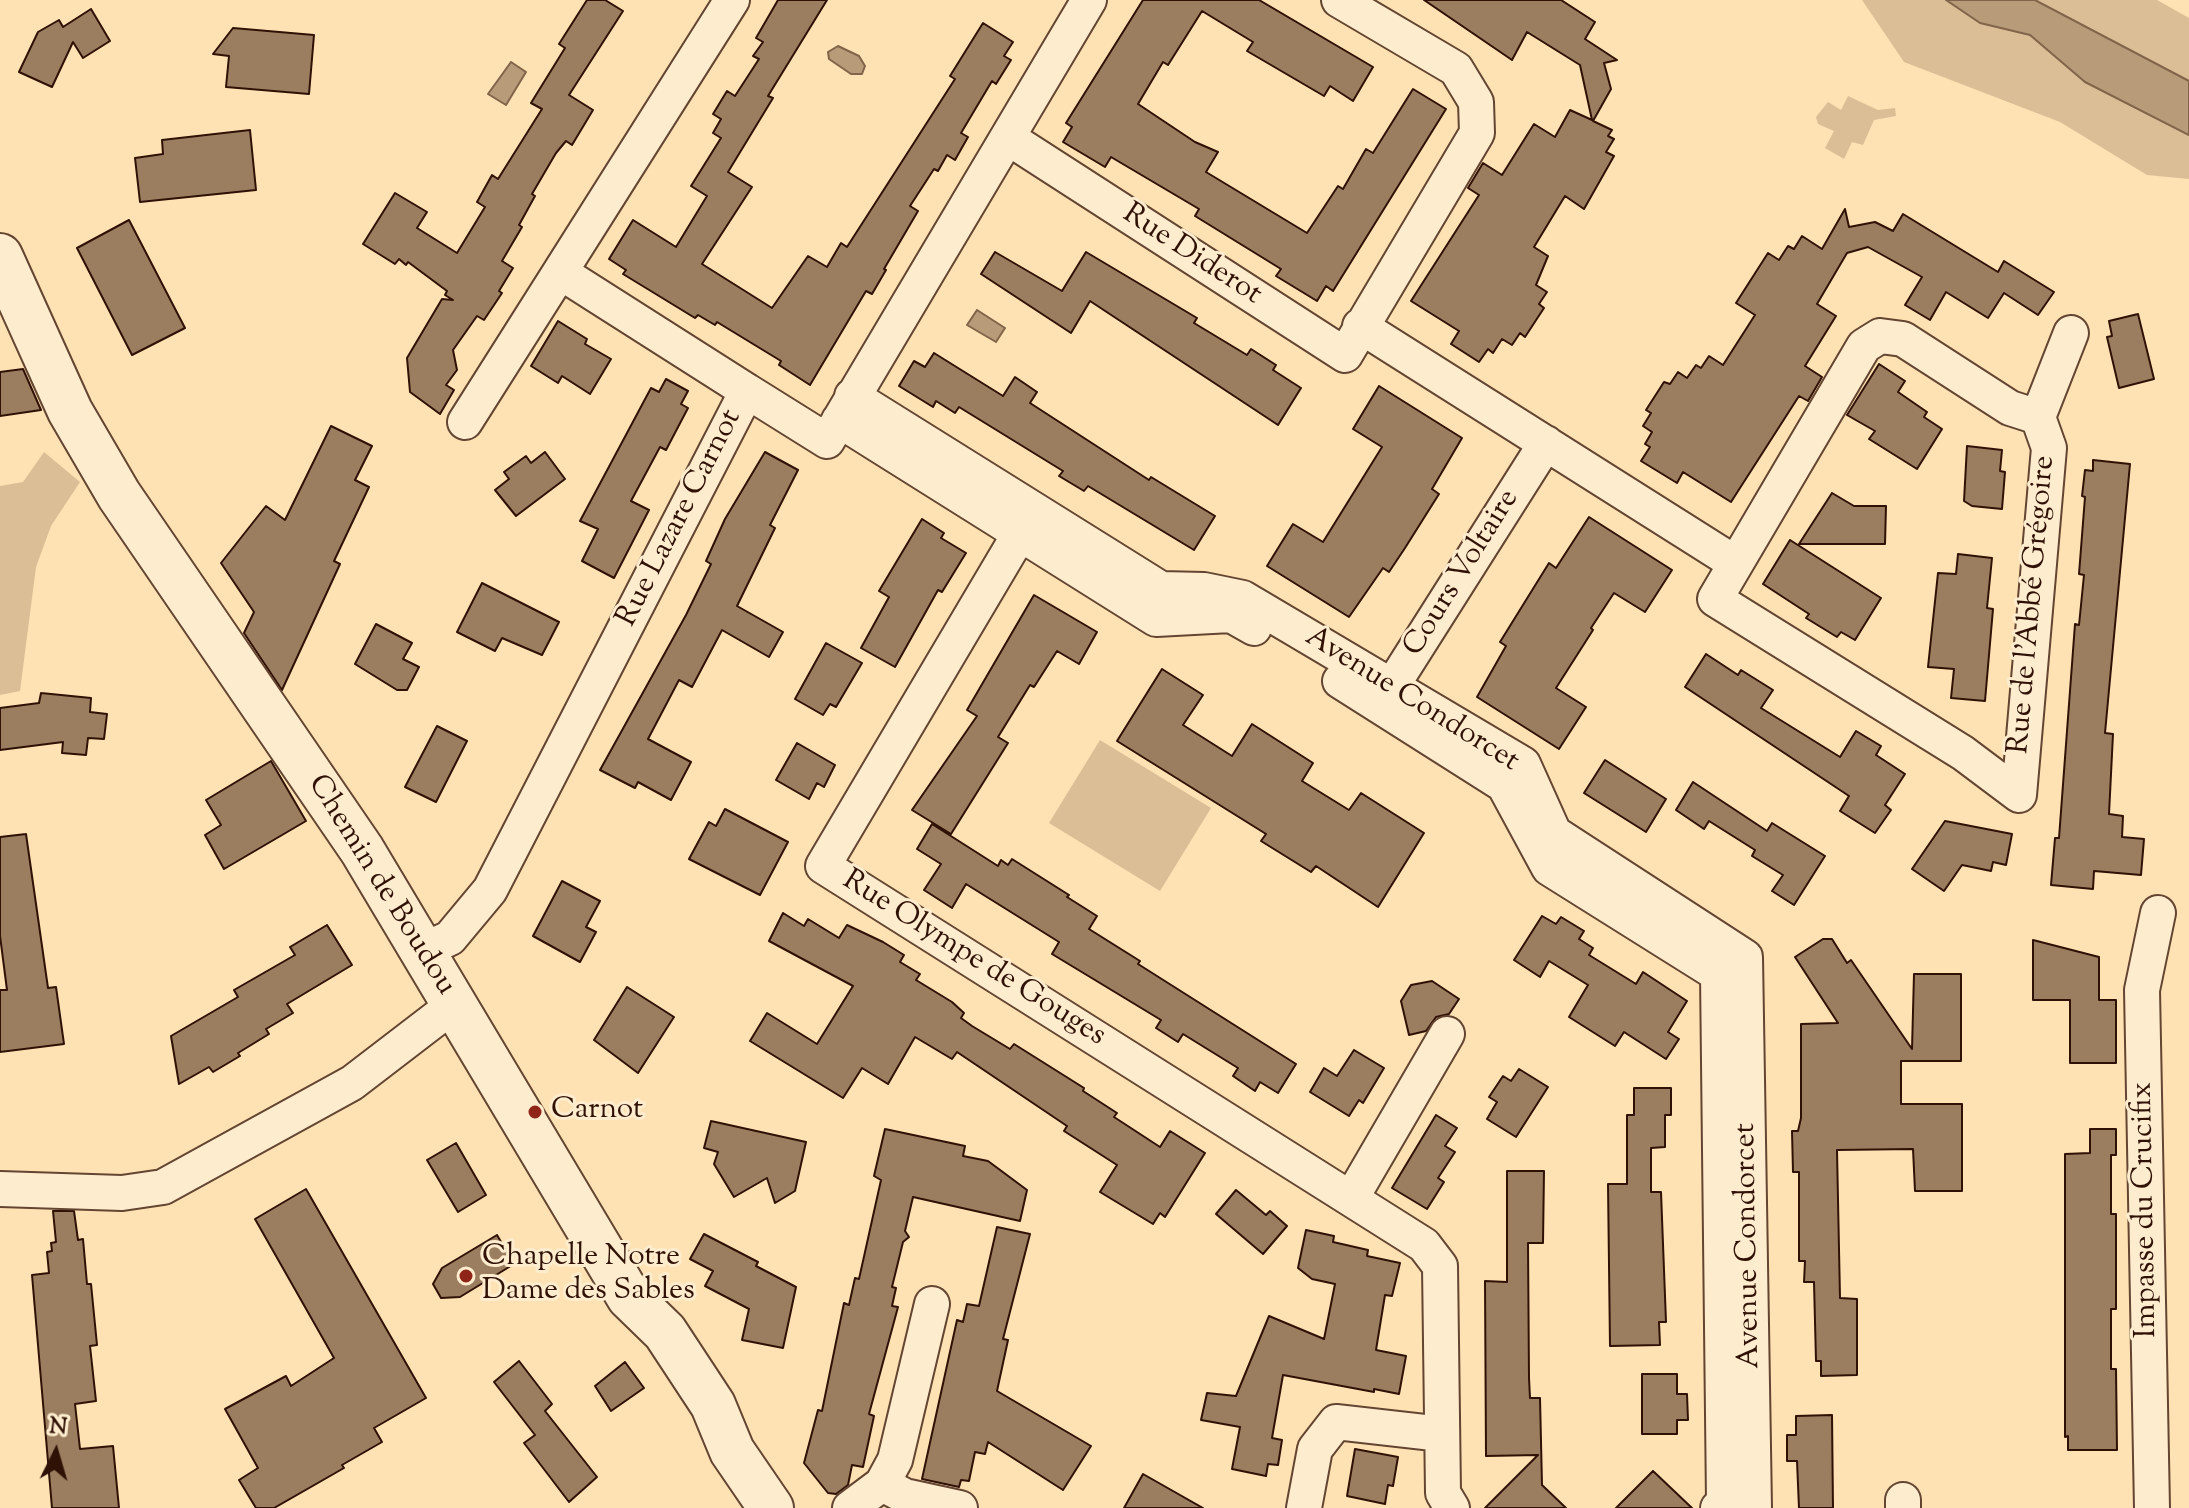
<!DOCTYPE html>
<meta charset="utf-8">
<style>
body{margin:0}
#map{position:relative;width:2189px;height:1508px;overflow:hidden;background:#fee2b3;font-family:"Sorts Mill Goudy",serif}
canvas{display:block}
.north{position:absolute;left:16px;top:1412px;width:80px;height:80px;-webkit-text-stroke:6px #feecce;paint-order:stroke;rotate:5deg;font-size:22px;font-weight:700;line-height:32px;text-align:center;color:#2f1106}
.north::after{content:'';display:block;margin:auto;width:28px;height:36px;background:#2f1106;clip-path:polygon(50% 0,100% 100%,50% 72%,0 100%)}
</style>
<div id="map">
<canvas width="2189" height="1508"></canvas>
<div class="north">N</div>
</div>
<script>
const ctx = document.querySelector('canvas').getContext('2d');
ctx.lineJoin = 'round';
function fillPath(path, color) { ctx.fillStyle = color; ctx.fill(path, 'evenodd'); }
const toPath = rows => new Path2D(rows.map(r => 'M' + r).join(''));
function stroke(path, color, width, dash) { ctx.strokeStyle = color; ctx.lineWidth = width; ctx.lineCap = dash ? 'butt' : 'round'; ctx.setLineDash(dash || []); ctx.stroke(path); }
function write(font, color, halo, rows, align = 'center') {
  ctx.font = font + ' "Sorts Mill Goudy",serif'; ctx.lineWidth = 6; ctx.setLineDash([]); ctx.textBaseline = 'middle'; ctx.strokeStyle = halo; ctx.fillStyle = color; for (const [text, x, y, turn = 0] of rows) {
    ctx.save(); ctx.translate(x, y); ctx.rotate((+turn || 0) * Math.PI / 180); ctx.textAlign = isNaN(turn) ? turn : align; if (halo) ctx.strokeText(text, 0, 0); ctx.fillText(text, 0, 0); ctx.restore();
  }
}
fillPath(toPath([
 [1862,0,1946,0,1980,23,2030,35,2085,82,2189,135,2189,179,2147,175,2060,122,1904,62],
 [2035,0,2157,0,2189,18,2189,81],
 [1848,96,1878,110,1895,108,1896,116,1874,120,1863,145,1852,142,1844,159,1825,148,1834,131,1818,124,1816,117,1828,102,1841,110],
 [44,452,80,482,51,526,36,567,20,691,0,695,0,486,23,482],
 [1100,740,1211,808,1160,891,1049,823]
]), '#dbbe96');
const water = toPath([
 [1946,0,2035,0,2189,81,2189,135,2085,82,2030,35,1980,23,1946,0],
 [838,46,859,56,865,66,862,74,851,74,829,59,828,52,838,46],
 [511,62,526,72,506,105,488,94,511,62],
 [977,310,1005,328,996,342,967,325,977,310]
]);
fillPath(water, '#b89b78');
stroke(water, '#81644a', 2);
const building = toPath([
 [587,0,605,0,623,11,569,95,593,110,572,145,566,141,556,153,532,194,535,196,519,225,522,227,502,261,513,268,499,291,502,293,484,320,477,316,453,350,457,370,446,385,454,390,440,414,410,392,407,358,442,299,453,300,445,295,447,291,408,262,406,265,399,259,395,264,363,244,395,193,427,212,417,228,457,253,485,207,477,202,492,175,498,179,542,109,531,103,565,48,559,44,587,0],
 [778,0,827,0,768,96,773,98,728,172,752,187,702,264,772,308,808,256,827,267,841,243,847,247,955,79,950,76,983,23,1013,42,1004,56,1011,60,996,84,992,81,961,133,968,137,955,160,947,155,938,171,934,169,910,206,918,211,884,269,886,270,872,294,866,291,810,385,779,365,781,361,717,322,715,325,698,315,695,318,623,274,626,270,609,259,633,220,676,247,707,196,691,186,721,138,713,133,721,119,713,114,727,91,735,96,759,59,753,56,763,42,756,38,778,0],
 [1143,0,1259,0,1373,67,1353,101,1330,86,1324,96,1247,51,1253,42,1202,11,1168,65,1163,62,1138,104,1195,142,1218,152,1206,172,1307,233,1338,186,1343,189,1366,149,1373,153,1413,89,1446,109,1333,291,1326,286,1317,301,1276,276,1281,269,1195,216,1199,209,1111,157,1105,167,1063,142,1072,127,1066,123,1143,0],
 [1424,0,1561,0,1595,22,1585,39,1617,60,1604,63,1611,89,1593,121,1612,130,1608,136,1614,139,1606,152,1614,156,1584,209,1565,196,1534,247,1548,256,1536,285,1547,292,1539,304,1544,308,1525,337,1520,333,1512,345,1502,339,1493,353,1488,349,1479,362,1451,344,1459,331,1411,301,1479,195,1468,188,1483,163,1502,175,1534,124,1555,137,1570,110,1592,120,1580,65,1527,32,1512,60,1424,0],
 [91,9,110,41,83,58,73,42,52,87,19,72,38,32,59,20,63,27,91,9],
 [233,28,314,35,309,94,226,87,229,56,213,54,233,28],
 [250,130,256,190,140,202,135,158,163,154,162,140,250,130],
 [1845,209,1849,227,1875,222,1893,231,1903,214,1998,272,2004,261,2054,292,2038,315,2004,293,1988,318,1946,292,1930,320,1905,305,1922,277,1868,247,1847,253,1817,304,1836,316,1805,366,1822,377,1808,401,1799,396,1731,502,1683,472,1677,483,1641,461,1650,447,1645,444,1652,432,1643,426,1651,413,1646,410,1664,382,1670,384,1678,372,1687,378,1696,365,1701,368,1709,356,1723,365,1755,315,1736,303,1768,253,1779,260,1788,246,1794,249,1802,236,1822,249,1845,209],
 [129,220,185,328,132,355,77,248,129,220],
 [995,252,1062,291,1086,252,1197,318,1194,323,1247,355,1251,349,1276,365,1273,370,1301,388,1278,425,1090,301,1071,333,981,274,995,252],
 [2138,314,2154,379,2119,388,2107,337,2112,336,2109,321,2138,314],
 [558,321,587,339,585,344,611,359,590,394,562,376,558,383,531,366,558,321],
 [934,353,1003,396,1015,377,1037,392,1030,403,1149,480,1151,477,1215,516,1194,550,1088,486,1084,491,1059,476,1063,471,959,407,955,413,936,401,933,407,899,386,914,361,925,367,934,353],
 [1879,364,1905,381,1898,392,1927,412,1924,417,1942,429,1917,469,1869,439,1875,431,1847,415,1879,364],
 [23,369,41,410,0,416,0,372,23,369],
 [666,379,688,391,681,404,688,408,666,450,660,447,631,501,649,510,614,578,582,561,598,529,580,521,651,388,659,392,666,379],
 [1379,386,1462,438,1432,489,1439,494,1405,548,1389,572,1383,568,1349,617,1267,566,1293,524,1323,542,1382,447,1353,429,1379,386],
 [331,426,372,446,355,480,369,487,334,561,340,564,282,690,244,633,254,612,221,563,266,506,285,520,331,426],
 [1967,446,2002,450,2000,471,2005,472,2002,509,1972,506,1964,501,1967,446],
 [545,452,565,479,516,516,495,490,509,479,504,472,526,456,531,463,545,452],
 [765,452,798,470,770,525,775,528,737,606,783,632,769,657,722,630,692,687,679,680,648,739,691,762,671,800,638,782,635,788,600,770,686,615,711,564,706,561,725,519,765,452],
 [2093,460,2130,464,2105,733,2113,734,2109,814,2123,816,2122,837,2144,839,2141,875,2094,871,2093,889,2051,885,2055,838,2059,838,2075,624,2079,625,2084,575,2079,574,2085,497,2082,496,2085,470,2093,471,2093,460],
 [1832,493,1854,506,1886,506,1885,544,1799,544,1832,493],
 [1589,517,1672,570,1645,612,1614,593,1591,628,1593,630,1556,688,1586,707,1559,749,1477,697,1506,646,1500,642,1549,563,1556,568,1589,517],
 [922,519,944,533,941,538,966,553,942,592,938,590,895,667,861,648,889,597,879,591,922,519],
 [1790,540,1881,598,1855,640,1841,632,1837,637,1806,618,1809,614,1763,584,1790,540],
 [1958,554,1992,558,1987,608,1993,609,1985,701,1951,698,1954,669,1928,667,1938,573,1956,574,1958,554],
 [482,583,559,622,542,655,502,638,495,651,457,632,482,583],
 [1034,595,1097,632,1079,664,1057,651,1034,687,1030,685,998,737,1008,743,951,834,912,810,977,716,967,710,1034,595],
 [376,624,412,643,403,659,419,667,407,690,397,690,355,664,376,624],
 [826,643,862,663,836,707,830,704,823,715,795,699,826,643],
 [1706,654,1738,675,1741,670,1773,690,1761,708,1840,757,1856,731,1881,746,1876,755,1905,774,1885,805,1891,810,1875,833,1840,811,1849,796,1685,687,1706,654],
 [1162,669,1203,695,1183,725,1232,756,1252,724,1313,763,1302,781,1349,810,1361,793,1424,833,1378,907,1316,866,1311,872,1261,841,1266,834,1117,741,1162,669],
 [41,693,91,698,90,712,107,714,104,739,88,738,86,755,62,753,63,742,0,750,0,708,39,703,41,693],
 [437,726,467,741,436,802,405,787,437,726],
 [797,743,835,765,824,787,817,783,809,799,776,780,797,743],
 [1605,760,1666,799,1646,832,1584,793,1605,760],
 [271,761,306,821,224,869,205,835,221,825,206,800,271,761],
 [1693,782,1767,831,1772,823,1825,856,1794,905,1772,891,1783,875,1752,856,1755,850,1709,821,1704,829,1676,810,1693,782],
 [725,809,788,842,760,895,689,859,709,822,716,826,725,809],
 [1945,821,2012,834,2006,865,1993,862,1991,871,1962,865,1944,891,1912,869,1945,821],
 [932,824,998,866,1001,860,1008,865,1012,859,1069,895,1067,897,1097,916,1089,929,1140,961,1138,964,1296,1064,1278,1093,1260,1082,1255,1091,1233,1076,1238,1068,1183,1034,1178,1042,1156,1028,1161,1020,1052,954,1059,942,966,884,952,908,924,890,941,864,917,849,932,824],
 [26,834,48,988,56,987,64,1044,0,1052,0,990,7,990,0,936,0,837,26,834],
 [562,881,600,901,586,927,596,932,580,962,533,936,562,881],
 [783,913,804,926,808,919,839,938,847,925,883,942,904,955,900,962,920,974,916,980,952,1002,964,1013,961,1018,972,1026,1010,1049,1014,1044,1084,1088,1083,1091,1117,1113,1114,1117,1160,1147,1170,1131,1205,1153,1165,1217,1160,1213,1153,1224,1100,1192,1117,1165,1064,1131,1067,1126,957,1052,952,1059,915,1037,888,1084,862,1068,843,1098,750,1041,767,1013,817,1044,853,986,769,941,783,913],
 [1542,916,1556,924,1561,917,1584,931,1579,939,1593,948,1589,955,1636,984,1643,972,1687,1001,1668,1032,1679,1039,1666,1059,1624,1032,1615,1046,1569,1017,1588,985,1549,961,1540,977,1514,960,1542,916],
 [327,925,352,965,287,1004,293,1013,266,1029,269,1034,238,1053,240,1056,213,1072,209,1067,179,1084,171,1036,238,997,234,990,295,955,290,947,327,925],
 [1823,939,1832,939,1847,963,1851,960,1912,1049,1914,974,1961,974,1961,1061,1901,1061,1901,1104,1962,1104,1962,1191,1915,1191,1913,1149,1837,1150,1840,1298,1857,1299,1857,1375,1821,1376,1821,1361,1816,1361,1814,1282,1804,1282,1805,1261,1799,1261,1799,1172,1793,1172,1792,1131,1798,1131,1801,1118,1801,1024,1838,1023,1795,957,1823,939],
 [2033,940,2099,957,2099,1000,2116,1000,2116,1063,2070,1063,2070,1000,2033,1000,2033,940],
 [1432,981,1459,999,1449,1014,1436,1017,1426,1031,1409,1035,1401,1001,1411,985,1432,981],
 [627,987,674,1017,638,1073,594,1040,627,987],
 [1354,1050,1384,1068,1363,1103,1359,1100,1349,1116,1310,1092,1324,1068,1337,1076,1354,1050],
 [1519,1069,1548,1087,1516,1137,1487,1119,1497,1102,1489,1097,1503,1076,1511,1081,1519,1069],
 [1634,1088,1671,1088,1671,1115,1665,1115,1665,1147,1651,1148,1651,1192,1661,1192,1666,1322,1659,1322,1660,1345,1610,1346,1608,1184,1627,1184,1627,1115,1634,1115,1634,1088],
 [1436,1115,1457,1128,1445,1146,1455,1152,1438,1178,1444,1182,1427,1209,1392,1188,1436,1115],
 [711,1121,806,1142,795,1191,775,1203,767,1178,734,1197,714,1164,718,1152,704,1148,711,1121],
 [885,1129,965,1146,963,1156,988,1161,1027,1190,1020,1221,913,1197,905,1231,909,1237,903,1242,892,1287,896,1288,892,1306,898,1307,869,1414,874,1416,863,1467,852,1465,848,1485,836,1494,828,1493,804,1463,818,1410,822,1411,844,1303,849,1305,855,1278,859,1279,881,1180,874,1176,885,1129],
 [2090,1129,2116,1129,2116,1155,2111,1155,2111,1214,2116,1214,2116,1309,2111,1309,2111,1369,2116,1369,2117,1450,2068,1450,2068,1436,2065,1437,2065,1154,2090,1153,2090,1129],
 [456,1143,486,1195,458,1212,427,1160,456,1143],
 [1507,1171,1544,1171,1543,1243,1528,1243,1529,1378,1530,1398,1540,1398,1542,1485,1566,1508,1485,1508,1538,1455,1486,1456,1485,1281,1507,1282,1507,1171],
 [306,1189,426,1398,374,1428,382,1442,342,1465,344,1468,274,1508,256,1508,239,1480,258,1468,225,1409,286,1376,291,1386,334,1358,255,1219,306,1189],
 [1236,1190,1266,1215,1270,1211,1287,1226,1263,1254,1216,1214,1236,1190],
 [53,1211,74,1211,78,1240,83,1239,87,1284,91,1284,97,1345,90,1346,96,1401,75,1404,80,1449,113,1446,119,1508,52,1508,32,1275,49,1273,47,1252,52,1251,51,1243,56,1242,53,1211],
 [997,1227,1030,1234,1003,1339,1008,1340,997,1391,1091,1446,1063,1490,988,1442,985,1454,975,1452,969,1481,961,1480,959,1487,922,1479,957,1320,963,1322,967,1304,979,1306,997,1227],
 [1306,1230,1334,1236,1333,1242,1368,1250,1367,1256,1400,1263,1392,1296,1385,1295,1376,1350,1406,1356,1399,1394,1374,1389,1374,1392,1283,1375,1272,1438,1282,1440,1278,1465,1268,1464,1266,1476,1232,1469,1240,1427,1201,1420,1207,1393,1236,1396,1269,1316,1324,1339,1335,1284,1312,1279,1298,1268,1306,1230],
 [704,1234,758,1262,756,1266,796,1287,783,1348,742,1340,749,1309,705,1286,713,1271,690,1259,704,1234],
 [497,1235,514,1264,460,1297,441,1298,433,1284,442,1268,497,1235],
 [519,1361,552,1404,545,1411,597,1477,569,1502,524,1443,535,1435,494,1382,519,1361],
 [625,1362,644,1388,611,1411,595,1386,625,1362],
 [1642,1374,1677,1374,1677,1394,1687,1394,1688,1420,1677,1420,1677,1434,1642,1434,1642,1374],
 [1832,1415,1833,1508,1799,1508,1797,1461,1787,1461,1787,1435,1796,1435,1796,1416,1832,1415],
 [1355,1449,1398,1457,1393,1486,1388,1485,1385,1504,1347,1496,1355,1449],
 [1653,1471,1692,1508,1616,1508,1653,1471],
 [1143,1474,1203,1508,1124,1508,1143,1474]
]);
fillPath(building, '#9b7e60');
stroke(building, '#2f1106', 2);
const minor = toPath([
 [732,0,560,272,747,391],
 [1010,139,1345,355,1477,133,1476,102,1456,69,1339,0],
 [1360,326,1735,563],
 [1880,336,1903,339,2010,408,2038,417,2049,448,2019,795,1963,753,1715,599,1864,346,1880,336],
 [852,396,1161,589,1204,590,1243,598,1523,764,1554,833,1745,957,1754,1508],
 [2038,417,2071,333],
 [839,420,1156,619,1231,615,1254,628],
 [465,422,560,272],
 [1032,513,823,866,1424,1245,1440,1266,1443,1493,1452,1508],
 [1340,681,1504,785,1549,868,1718,974,1724,1502,1718,1508],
 [1380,705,1546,443],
 [422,951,450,938,490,890,747,391,827,441,1089,0],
 [0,1189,122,1193,163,1187,352,1083,455,1004],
 [1352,1197,1447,1034],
 [882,1484,905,1496,960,1508],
 [850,1508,882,1484,895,1460,932,1304],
 [1304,1508,1315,1449,1336,1422,1442,1434],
 [1903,1508,1903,1500],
 [2152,1508,2142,990,2158,913]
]);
const tertiary = toPath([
 [0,256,70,411,119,495,362,850,629,1297,665,1332,713,1405,732,1451,771,1508]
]);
stroke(minor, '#634531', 38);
stroke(tertiary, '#634531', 48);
stroke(minor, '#feecce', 34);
stroke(tertiary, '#feecce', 44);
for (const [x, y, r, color] of [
 [535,1112,8,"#8f2418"],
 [466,1276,8,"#8f2418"]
]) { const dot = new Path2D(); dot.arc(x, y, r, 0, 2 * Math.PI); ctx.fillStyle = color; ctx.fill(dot); stroke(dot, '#feecce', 3); }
write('30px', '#2f1106', '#feecce', [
 ["Rue Diderot",1191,256,33],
 ["Rue Lazare Carnot",681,519,-63],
 ["Cours Voltaire",1463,574,-58],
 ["Rue de l'Abbé Grégoire",2034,605,-85],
 ["Avenue Condorcet",1411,701,32],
 ["Chemin de Boudou",380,886,58],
 ["Rue Olympe de Gouges",973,960,32],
 ["Impasse du Crucifix",2147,1210,-91],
 ["Avenue Condorcet",1750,1246,-91]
]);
write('30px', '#2f1106', '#feecce', [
 ["Carnot",551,1112],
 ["Chapelle Notre",482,1259],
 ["Dame des Sables",482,1293]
], 'left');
</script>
